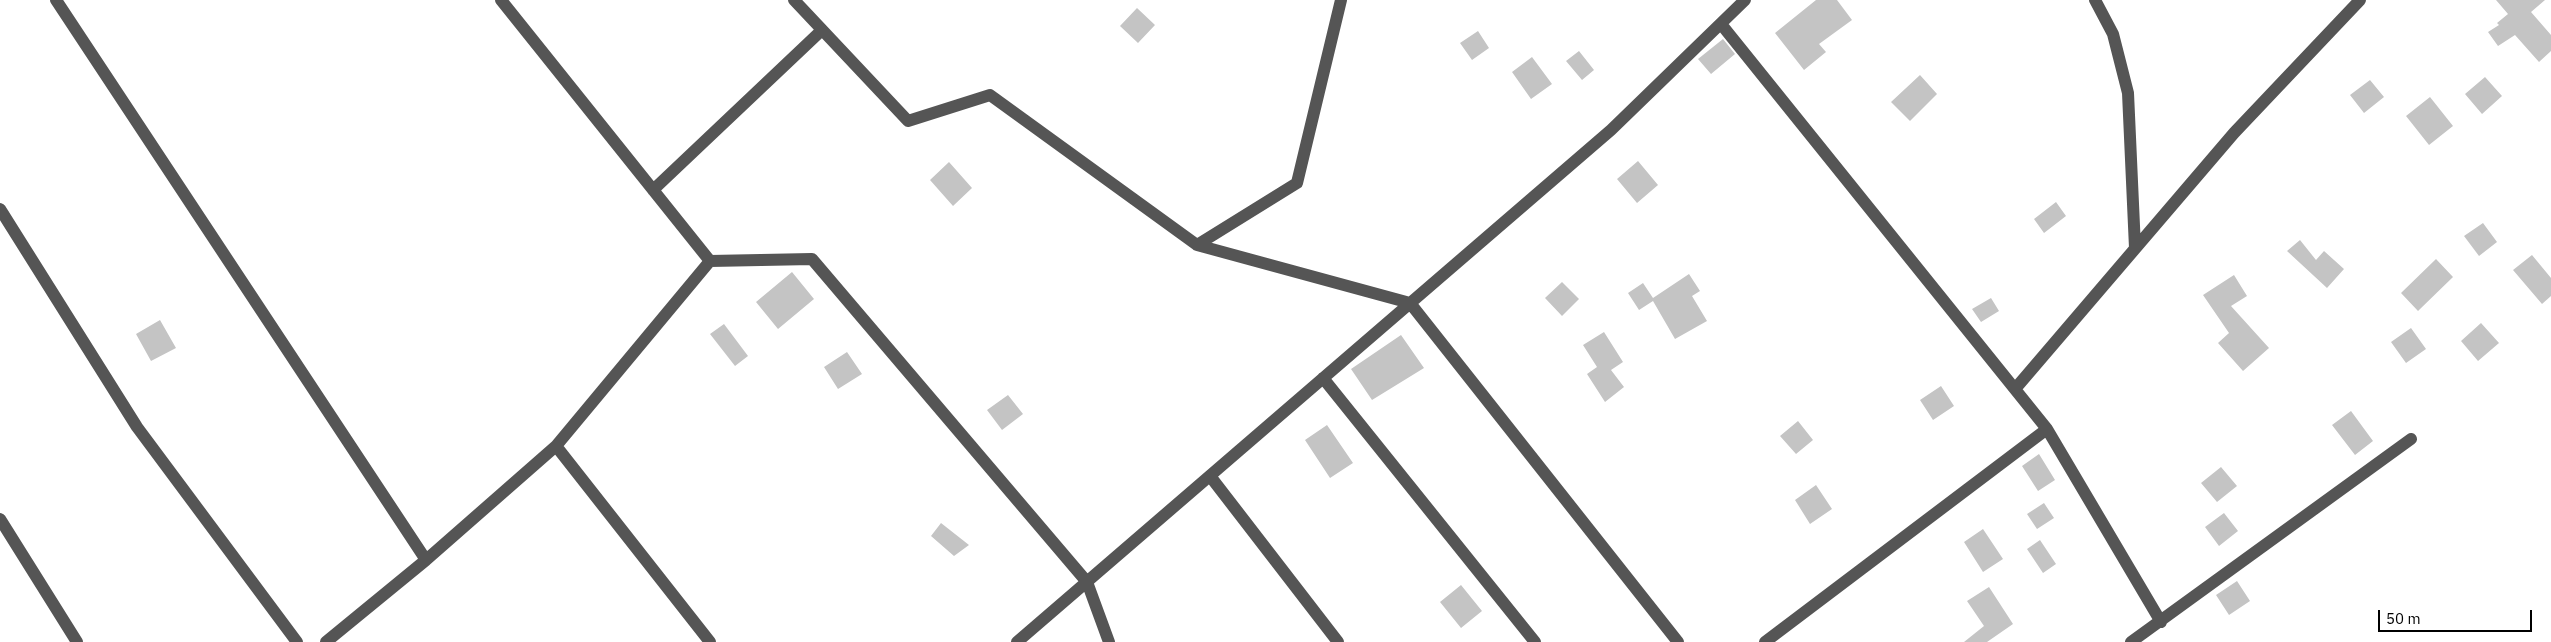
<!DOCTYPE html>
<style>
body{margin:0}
#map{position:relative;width:2551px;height:642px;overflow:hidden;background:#fff;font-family:"IBM Plex Sans",sans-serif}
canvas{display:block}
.scale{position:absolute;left:2378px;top:610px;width:154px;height:22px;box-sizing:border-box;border:2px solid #000;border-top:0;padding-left:6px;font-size:15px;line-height:18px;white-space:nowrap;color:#000;-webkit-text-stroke:4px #fff;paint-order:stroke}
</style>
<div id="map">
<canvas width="2551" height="642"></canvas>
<div class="scale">50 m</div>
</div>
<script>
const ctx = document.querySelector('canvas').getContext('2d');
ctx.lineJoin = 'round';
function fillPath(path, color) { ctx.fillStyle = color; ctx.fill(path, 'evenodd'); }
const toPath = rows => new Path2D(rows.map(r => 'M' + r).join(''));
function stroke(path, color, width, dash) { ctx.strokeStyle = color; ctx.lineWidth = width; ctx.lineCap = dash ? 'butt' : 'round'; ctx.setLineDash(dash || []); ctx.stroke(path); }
fillPath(toPath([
 [1816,0,1837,0,1852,20,1819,44,1826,52,1804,70,1775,33],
 [2496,0,2545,0,2531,12,2551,35,2551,51,2539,62,2515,35,2498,46,2488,32,2499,25,2497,23,2508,14],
 [1137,8,1155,25,1138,43,1120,26],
 [1478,31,1489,48,1472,60,1460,43],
 [1723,39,1735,54,1711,74,1698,59],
 [1579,51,1594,70,1582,80,1566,61],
 [1532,57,1552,84,1531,99,1512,72],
 [1920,75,1937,94,1910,121,1891,102],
 [2485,77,2502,96,2482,114,2465,94],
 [2370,80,2384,97,2364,113,2350,95],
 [2430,97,2453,126,2429,145,2406,116],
 [1638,161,1658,185,1637,203,1617,179],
 [949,162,972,188,953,206,930,180],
 [2056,202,2066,216,2044,233,2034,219],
 [2483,223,2497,242,2479,256,2464,236],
 [2300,240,2316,260,2324,251,2344,269,2327,288,2287,251],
 [2532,255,2551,278,2551,296,2542,304,2513,270],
 [2436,259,2453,277,2418,311,2401,293],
 [792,272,814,299,778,329,756,302],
 [1689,274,1700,291,1692,296,1707,321,1675,339,1653,301,1639,310,1628,293,1643,283,1653,298],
 [2234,275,2247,296,2231,306,2269,348,2243,371,2218,343,2229,333,2203,295],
 [1562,282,1579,299,1562,316,1545,298],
 [1991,298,1999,311,1981,322,1972,309],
 [160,320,176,348,151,361,136,334],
 [2481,323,2499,343,2478,361,2461,341],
 [724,324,748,356,735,366,710,334],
 [2411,328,2426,349,2406,363,2391,342],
 [1604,332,1623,362,1611,370,1624,387,1605,402,1587,374,1597,367,1583,345],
 [1401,335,1424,368,1372,400,1351,369],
 [847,352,862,374,838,389,824,367],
 [1941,386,1954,406,1933,420,1920,400],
 [1008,395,1023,414,1002,430,987,410],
 [2351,411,2373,441,2355,455,2332,425],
 [1798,421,1813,440,1796,454,1780,436],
 [1327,425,1353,463,1330,478,1305,440],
 [2039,454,2055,480,2038,491,2022,466],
 [2221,467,2237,486,2217,502,2201,483],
 [1816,485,1832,509,1810,524,1795,500],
 [2044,503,2054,518,2037,529,2027,514],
 [2224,513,2238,531,2219,546,2205,527],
 [941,523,969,545,954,556,931,536],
 [1983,529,2003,559,1983,572,1964,542],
 [2040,540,2056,564,2043,573,2027,549],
 [2237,581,2250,601,2229,615,2216,595],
 [1461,585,1482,611,1461,628,1440,602],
 [1989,587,2013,624,1987,642,1964,642,1984,626,1967,601]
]), '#c4c4c4');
stroke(toPath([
 [56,0,426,560],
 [501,0,710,261,812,259,1087,582,1109,642],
 [794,0,908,121,990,95,1197,245,1410,303,1678,642],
 [2095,0,2113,34,2128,93,2135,248],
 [1721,24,2047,429,2161,622],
 [653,190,822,30],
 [0,209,137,427,297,642],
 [1197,245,1297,183,1341,0],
 [1323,378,1535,642],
 [2015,389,2234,133,2360,0],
 [556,446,710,642],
 [1210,476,1338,642],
 [0,519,77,642],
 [326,642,426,560,556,446,710,261],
 [1017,642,1611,130,1745,0],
 [1765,642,2047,429],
 [2131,642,2411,439]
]), '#555', 12);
</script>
